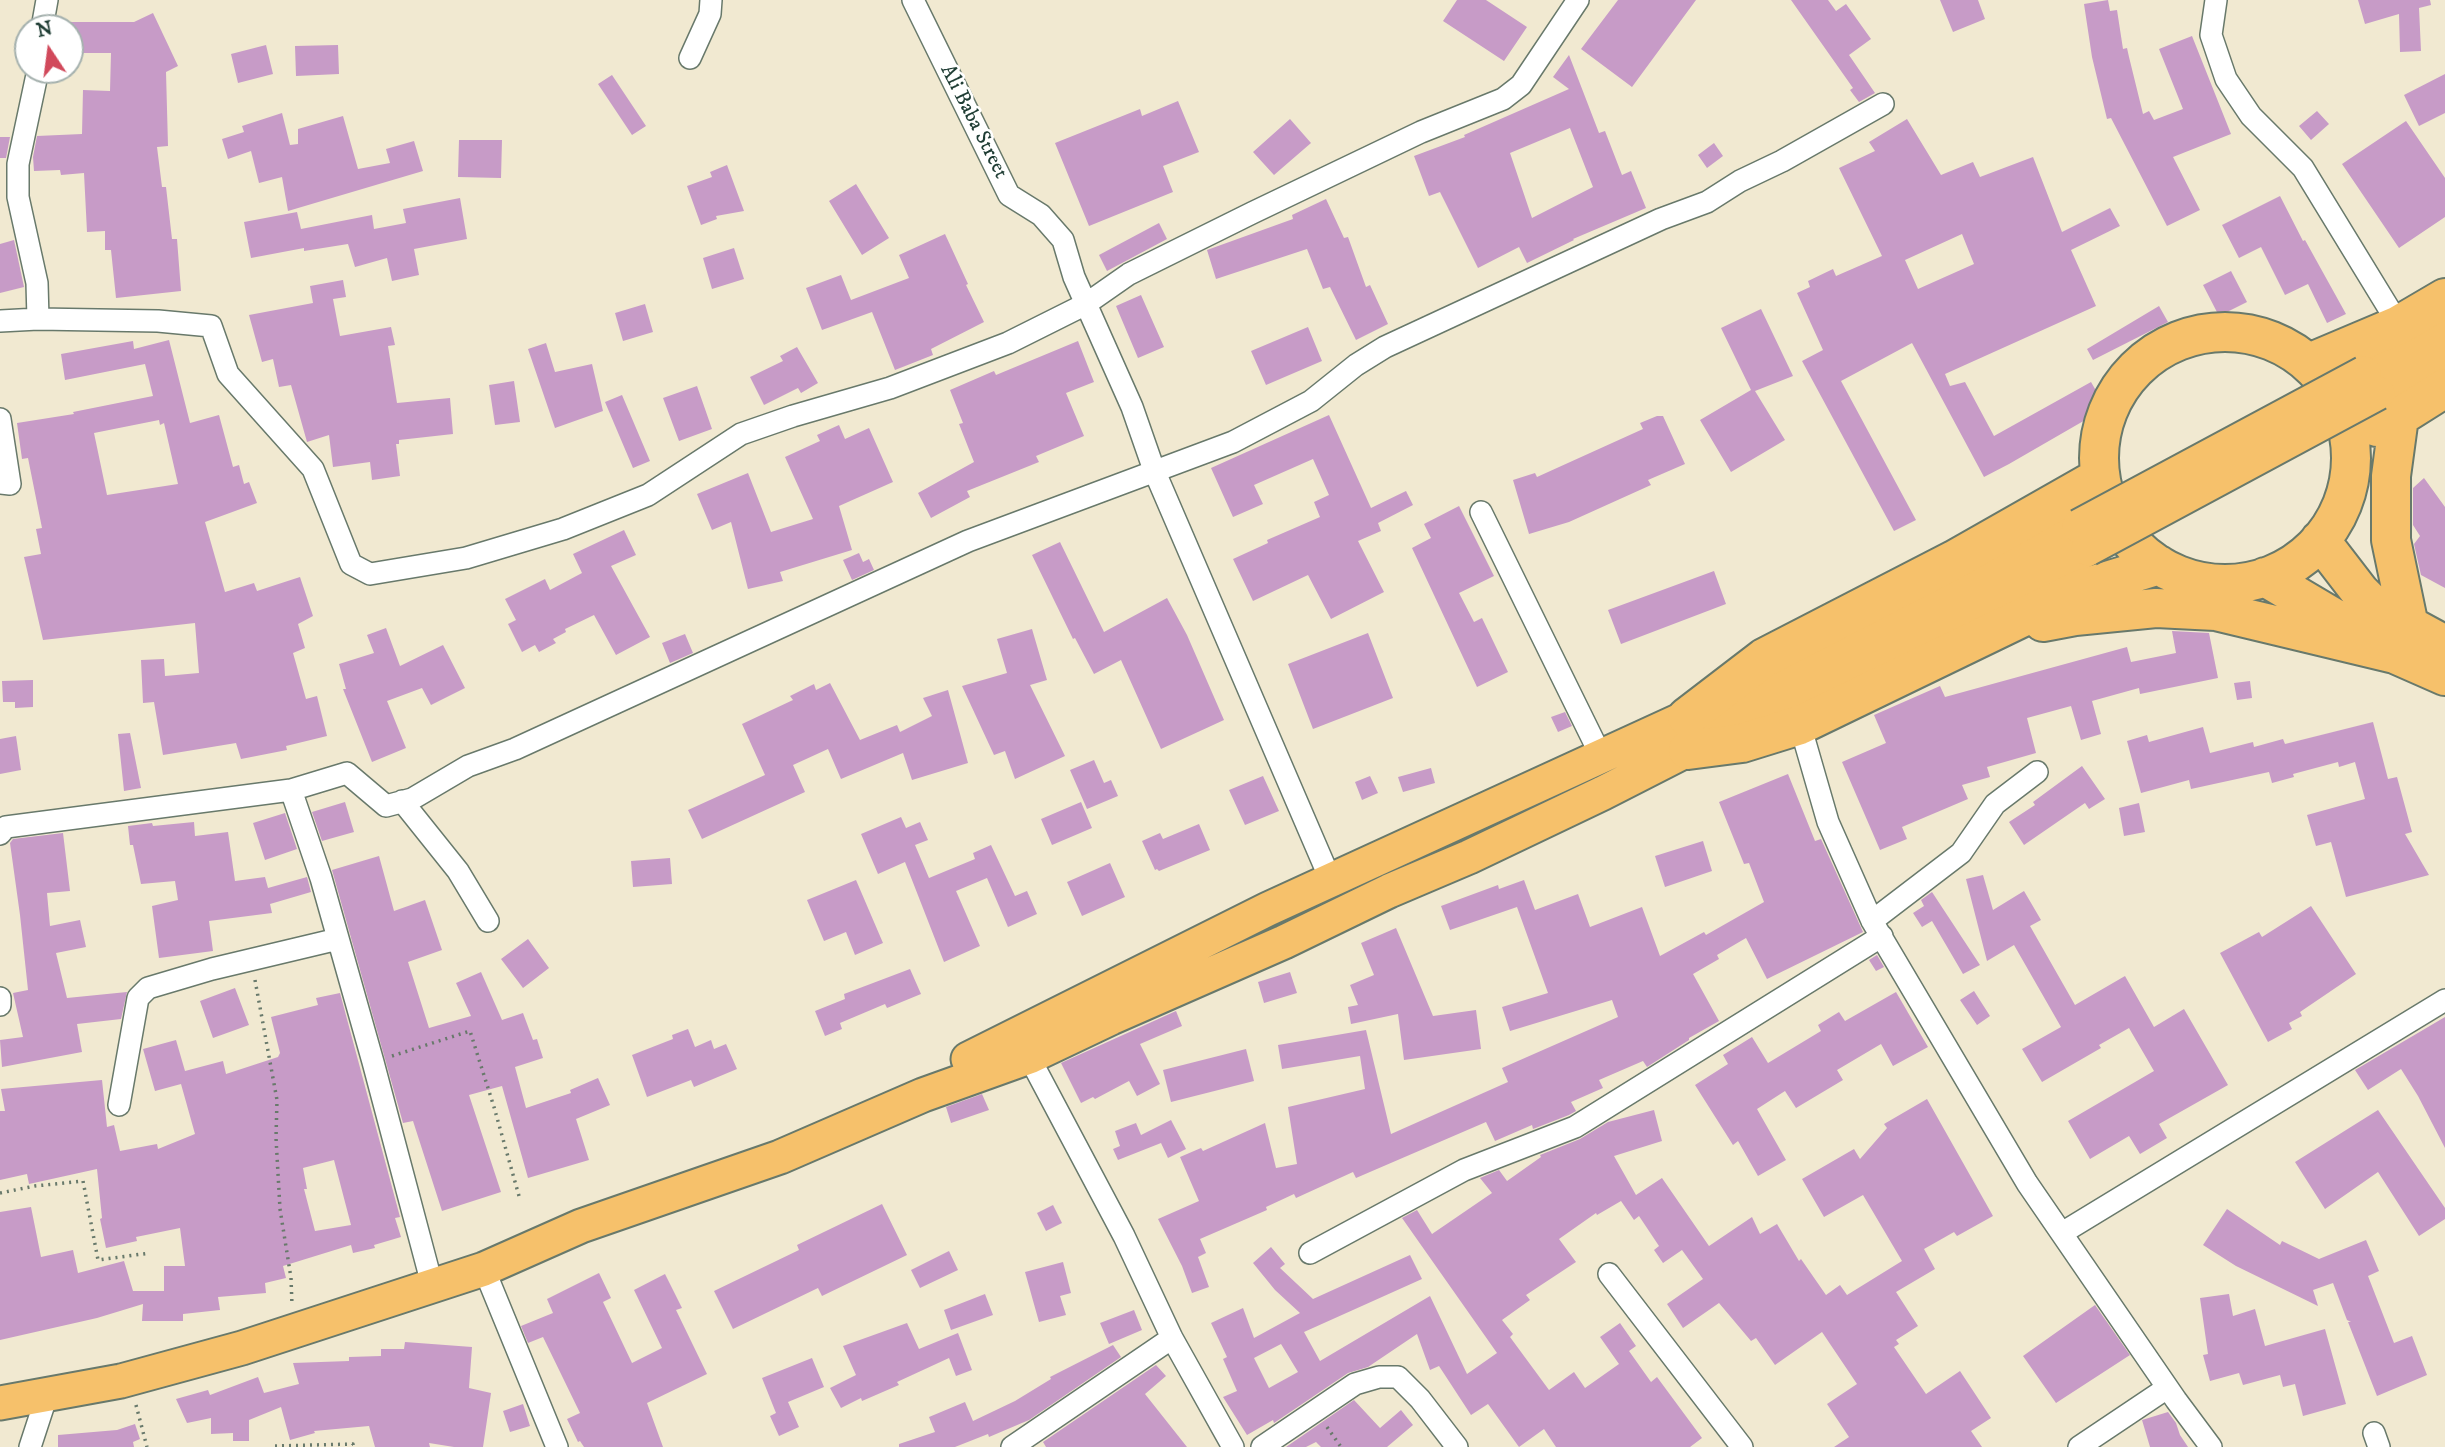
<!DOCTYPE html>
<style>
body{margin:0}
#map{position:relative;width:2445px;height:1447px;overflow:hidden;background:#f1e9d1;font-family:"IM FELL DW Pica",serif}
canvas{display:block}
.north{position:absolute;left:14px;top:14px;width:70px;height:70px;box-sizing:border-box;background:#fff;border:2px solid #a5b1ae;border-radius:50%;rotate:347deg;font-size:19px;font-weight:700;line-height:28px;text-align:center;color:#1f3d34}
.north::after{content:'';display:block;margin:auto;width:24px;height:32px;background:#d1495b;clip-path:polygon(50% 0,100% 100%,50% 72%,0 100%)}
</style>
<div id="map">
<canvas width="2445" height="1447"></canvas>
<div class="north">N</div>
</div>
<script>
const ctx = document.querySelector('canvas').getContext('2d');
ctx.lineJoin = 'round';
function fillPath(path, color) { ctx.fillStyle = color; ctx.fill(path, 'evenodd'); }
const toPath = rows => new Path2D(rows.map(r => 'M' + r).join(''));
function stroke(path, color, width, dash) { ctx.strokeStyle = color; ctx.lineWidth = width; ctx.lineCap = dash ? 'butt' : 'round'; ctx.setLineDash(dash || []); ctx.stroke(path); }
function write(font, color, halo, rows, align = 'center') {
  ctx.font = font + ' "IM FELL DW Pica",serif'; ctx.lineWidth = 5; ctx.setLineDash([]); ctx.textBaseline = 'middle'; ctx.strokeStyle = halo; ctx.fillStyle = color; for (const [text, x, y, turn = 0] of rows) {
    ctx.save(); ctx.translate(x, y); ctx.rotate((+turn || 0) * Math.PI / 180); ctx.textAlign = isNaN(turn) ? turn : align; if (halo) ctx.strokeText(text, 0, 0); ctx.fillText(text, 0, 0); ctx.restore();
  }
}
fillPath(toPath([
 [1457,0,1486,0,1527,27,1504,61,1443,21],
 [1618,0,1696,0,1632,87,1581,49],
 [1791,0,1828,0,1836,11,1846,4,1871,39,1849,55,1875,93,1859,102,1850,90,1853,88],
 [1940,0,1978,0,1985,19,1953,32],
 [2108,0,2110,11,2117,10,2123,49,2127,48,2129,57,2143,114,2149,111,2154,120,2183,109,2159,49,2192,36,2231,134,2173,157,2200,210,2167,226,2111,118,2107,119,2092,57,2084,4],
 [2358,0,2430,0,2431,5,2419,8,2421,51,2400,52,2399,14,2365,24],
 [153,13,178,66,166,72,168,146,157,147,162,187,166,187,172,239,177,239,181,291,116,298,111,250,105,250,105,231,87,232,84,173,61,175,60,170,34,171,33,157,37,136,82,134,83,90,110,91,111,53,70,53,70,22,134,22],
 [266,45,273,74,238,83,231,54],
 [338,45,339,74,296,76,295,46],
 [1569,55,1599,133,1605,131,1622,175,1631,171,1646,208,1573,239,1574,240,1527,263,1519,247,1478,268,1440,192,1429,196,1414,156,1465,137,1464,135,1569,89,1553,77],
 [1570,128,1593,187,1532,218,1510,153],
 [2445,74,2445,113,2419,126,2404,95],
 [612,75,646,126,632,135,598,84],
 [1178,101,1199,152,1163,166,1173,192,1089,226,1055,143,1140,109,1142,116],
 [2317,111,2329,124,2311,140,2299,126],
 [282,113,290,145,298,144,298,129,343,116,358,169,390,163,386,149,414,141,423,171,288,211,282,177,259,183,251,151,228,159,222,139,244,132,242,126],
 [1290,119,1311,143,1274,175,1253,152],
 [1907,119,1941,175,1973,162,1980,177,2033,157,2062,232,2110,208,2120,226,2071,250,2096,306,1945,374,1950,386,1965,382,1994,436,2091,382,2106,408,2009,464,1984,477,1912,343,1841,381,1916,520,1894,531,1802,361,1823,350,1797,293,1810,287,1808,281,1833,269,1836,276,1882,256,1839,168,1875,151,1869,142],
 [1962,234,1974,264,1918,289,1905,260],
 [2406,121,2445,178,2445,217,2399,248,2342,164],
 [0,137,10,137,6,158,0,158],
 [459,140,502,140,501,178,458,177],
 [1714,143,1723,156,1707,168,1698,155],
 [727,165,744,211,716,216,717,219,701,225,687,186,712,177,710,172],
 [856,184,889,238,862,255,829,201],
 [2280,196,2303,241,2305,240,2346,314,2327,323,2308,284,2285,295,2261,247,2239,258,2222,225],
 [460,198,467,239,414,249,419,275,392,281,387,258,355,267,348,244,304,251,304,248,251,258,244,222,297,212,301,229,372,215,374,229,406,223,403,209],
 [1326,199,1344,238,1348,237,1366,287,1370,285,1388,324,1356,340,1330,287,1323,289,1307,249,1216,279,1207,250,1293,219,1292,215],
 [1159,223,1167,239,1107,271,1099,255],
 [945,234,968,284,966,285,984,322,931,349,933,355,895,370,872,312,822,330,806,288,841,275,851,300,909,278,899,255],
 [14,240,24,287,0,293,0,244],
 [734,248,744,279,712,289,703,258],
 [2231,271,2247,302,2219,316,2203,285],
 [343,280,346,297,333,299,340,336,391,327,395,345,388,346,397,403,450,398,453,434,399,440,399,444,396,444,400,476,372,480,370,462,333,467,329,435,307,442,291,385,279,387,273,359,262,362,249,315,313,303,310,286],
 [1141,295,1164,347,1138,358,1116,306],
 [645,304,653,332,623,341,615,313],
 [2159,306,2168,322,2093,360,2087,349],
 [1761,309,1793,376,1755,391,1785,440,1731,472,1700,420,1751,390,1721,328],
 [1308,327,1322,361,1266,385,1251,351],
 [169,340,190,423,219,415,233,467,239,465,244,484,249,482,257,503,205,522,225,592,254,583,257,591,300,577,313,616,298,624,305,648,293,653,306,699,317,696,327,736,286,746,287,750,241,759,236,743,163,755,154,702,143,703,141,660,164,659,165,676,199,673,195,623,43,640,24,557,41,554,36,529,42,528,28,458,22,459,17,423,74,414,73,412,153,396,145,364,65,380,61,354,133,341,134,349],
 [159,420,160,425,164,423,178,484,107,495,94,433],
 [1078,341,1094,382,1066,393,1084,436,1036,456,1039,462,967,491,970,497,931,518,918,493,974,462,959,424,963,423,950,390,994,371,996,375],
 [546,343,555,372,592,364,603,411,555,428,528,349],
 [797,347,818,383,801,393,798,388,764,405,750,377,783,361,780,356],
 [514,381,520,422,495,425,489,385],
 [697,386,712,429,679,441,663,398],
 [622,395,650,461,633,468,605,402],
 [1329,415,1371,508,1406,491,1413,505,1378,523,1381,531,1358,541,1384,592,1331,619,1308,575,1253,601,1233,559,1268,543,1267,540,1320,517,1314,502,1329,495,1313,459,1254,485,1263,504,1233,517,1211,468],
 [1657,416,1663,416,1685,464,1648,480,1651,485,1569,522,1529,534,1513,480,1535,473,1537,477,1643,429,1640,423],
 [839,425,845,439,869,428,893,482,839,506,852,550,780,572,783,581,748,589,731,522,712,530,697,494,748,473,771,532,813,519,785,457,820,441,817,435],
 [2424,478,2445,507,2445,588,2421,575,2414,544,2420,536,2413,525,2413,488],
 [1459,506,1494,576,1459,593,1474,622,1482,618,1508,672,1477,687,1412,548,1431,538,1424,524],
 [624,530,636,555,611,566,650,637,616,655,594,615,565,629,566,632,553,639,556,643,539,652,535,645,522,652,508,624,516,620,505,599,545,579,550,590,582,573,573,554],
 [1060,542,1104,632,1167,598,1187,635,1224,720,1161,749,1121,660,1094,674,1075,638,1073,639,1032,555],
 [859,553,863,562,869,559,874,570,852,580,843,560],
 [1714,571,1726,604,1621,644,1608,610],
 [386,628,400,666,443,645,465,688,431,705,422,688,387,701,406,748,372,762,343,689,346,689,339,664,374,653,367,635],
 [1032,629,1047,680,1030,685,1065,756,1015,779,1005,751,994,755,962,686,1007,673,997,639],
 [2172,631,2209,633,2218,678,2140,694,2139,688,2092,701,2101,734,2081,740,2071,706,2027,718,2036,753,1987,767,1990,777,1962,785,1968,799,1902,827,1907,839,1880,850,1842,762,1886,743,1874,715,1940,686,1945,697,2127,647,2131,662,2176,653],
 [1368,633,1393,698,1313,729,1288,664],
 [685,634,693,653,670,663,662,643],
 [33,680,33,707,15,708,15,702,3,702,2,681],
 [2250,681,2252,698,2237,700,2234,683],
 [830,683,860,740,897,725,900,732,932,716,923,698,948,690,968,763,912,780,903,753,841,779,828,749,793,765,805,792,702,839,688,810,765,775,742,724,793,700,790,696,814,684,816,690],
 [1565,712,1572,726,1558,732,1551,717],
 [2373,722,2388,779,2397,777,2412,832,2405,834,2429,875,2346,897,2331,842,2316,846,2307,815,2365,799,2355,762,2339,767,2338,762,2293,774,2294,777,2272,783,2269,772,2191,789,2189,780,2141,793,2127,741,2147,735,2149,742,2203,727,2210,753,2253,742,2254,747,2283,739,2285,744],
 [130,733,141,788,124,791,118,734],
 [16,736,21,770,0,774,0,739],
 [1094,760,1104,783,1111,780,1118,796,1087,809,1070,770],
 [2082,766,2105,799,2089,809,2085,803,2024,845,2009,822,2035,805,2033,802],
 [1431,768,1435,783,1403,792,1398,777],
 [1788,774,1815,841,1821,839,1863,932,1767,979,1746,938,1717,955,1719,959,1693,974,1719,1021,1689,1038,1689,1040,1647,1067,1643,1061,1599,1080,1603,1088,1571,1102,1576,1111,1569,1115,1533,1129,1532,1125,1495,1141,1486,1122,1356,1178,1353,1172,1296,1198,1294,1194,1266,1207,1267,1210,1200,1239,1206,1253,1198,1257,1209,1287,1192,1293,1182,1266,1158,1219,1199,1201,1180,1157,1201,1148,1203,1151,1265,1123,1276,1168,1297,1164,1288,1107,1365,1089,1360,1056,1282,1069,1278,1045,1366,1030,1391,1134,1508,1082,1502,1068,1618,1017,1612,1000,1510,1031,1502,1007,1548,993,1517,907,1450,930,1441,906,1498,885,1499,889,1524,880,1535,910,1578,894,1590,927,1642,907,1660,956,1704,932,1706,935,1764,902,1749,863,1744,864,1719,802],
 [1263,776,1279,811,1245,825,1229,790],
 [1370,776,1378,793,1362,800,1355,782],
 [345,802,354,832,322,841,312,812],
 [1081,802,1092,828,1052,845,1041,819],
 [2139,803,2145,832,2124,836,2119,808],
 [285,813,297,849,265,860,253,823],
 [901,817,906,828,920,822,928,840,915,845,929,878,975,859,973,853,991,845,1015,896,1027,891,1037,914,1008,927,987,878,956,891,980,946,944,962,905,862,878,874,861,834],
 [194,822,195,836,228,832,235,881,265,877,268,888,307,877,311,892,270,904,272,913,209,921,213,951,159,958,152,906,178,900,175,881,141,884,133,845,130,845,128,826,152,823,153,826],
 [1199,824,1210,850,1159,871,1157,869,1155,870,1142,841,1160,833,1163,839],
 [63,833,70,891,47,893,50,926,80,920,86,947,56,953,67,998,127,992,121,1019,77,1024,82,1052,2,1067,0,1040,23,1037,13,993,28,990,20,915,10,843,13,839],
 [1703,841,1712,871,1665,887,1655,856],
 [379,856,394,911,425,900,442,950,408,962,429,1028,471,1016,456,983,481,972,502,1020,523,1013,533,1040,537,1039,543,1058,515,1067,526,1108,571,1093,570,1090,598,1078,610,1105,576,1119,589,1160,528,1178,502,1086,469,1095,501,1192,442,1211,413,1121,403,1123,332,870],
 [670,858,672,884,633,887,631,861],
 [1110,863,1125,897,1082,916,1067,882],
 [1983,875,1993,910,2024,891,2041,920,2030,926,2075,1005,2125,976,2154,1027,2184,1009,2228,1085,2159,1124,2167,1138,2140,1154,2129,1136,2090,1159,2068,1121,2154,1071,2129,1028,2099,1045,2101,1048,2042,1082,2022,1049,2061,1027,2014,945,1987,961,1966,879],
 [856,880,883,943,855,955,846,932,824,941,807,900],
 [1932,892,1980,965,1963,974,1932,921,1922,927,1913,913,1924,906,1921,900],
 [2311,906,2356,974,2300,1012,2302,1016,2289,1023,2292,1029,2268,1042,2220,953,2259,932,2262,937],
 [1396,928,1433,1016,1476,1010,1481,1049,1404,1060,1398,1014,1351,1024,1348,1007,1358,1005,1350,985,1374,975,1361,943],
 [528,939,549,968,523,988,501,959],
 [1877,955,1884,967,1876,971,1869,960],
 [910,969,921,994,887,1008,885,1004,840,1023,842,1029,825,1036,815,1011,845,999,844,994],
 [1290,972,1297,993,1264,1003,1258,982],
 [235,988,249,1025,213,1038,200,1001],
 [1974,991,1990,1016,1977,1025,1960,1000],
 [1896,992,1928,1047,1893,1066,1881,1044,1837,1070,1843,1080,1796,1108,1785,1091,1757,1109,1786,1160,1758,1176,1738,1141,1733,1145,1695,1085,1728,1064,1723,1055,1752,1037,1768,1063,1821,1031,1818,1025,1839,1012,1845,1021],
 [340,993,400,1217,395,1218,401,1237,374,1245,375,1248,353,1253,351,1245,283,1266,286,1278,265,1283,266,1293,218,1297,220,1310,183,1314,183,1321,142,1321,143,1304,97,1318,0,1340,0,1212,31,1207,41,1257,73,1250,78,1273,124,1261,133,1291,164,1291,164,1266,185,1266,180,1228,136,1237,137,1241,106,1248,100,1219,102,1218,97,1169,29,1184,27,1174,0,1180,0,1111,5,1111,1,1089,102,1080,107,1127,114,1125,120,1151,157,1144,158,1149,195,1134,181,1084,155,1091,143,1049,176,1040,185,1071,223,1061,226,1074,278,1057,280,1053,271,1017,318,1005,316,998],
 [334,1160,351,1225,315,1231,304,1189,307,1189,303,1168],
 [1176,1011,1182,1026,1140,1044,1160,1084,1137,1096,1129,1081,1095,1099,1093,1097,1081,1103,1061,1063],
 [2445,1017,2445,1148,2418,1096,2401,1069,2368,1090,2355,1070],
 [688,1029,695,1047,711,1040,714,1049,726,1044,737,1069,694,1087,691,1080,647,1097,632,1055,673,1039,672,1035],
 [1246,1049,1254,1081,1171,1102,1163,1070],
 [982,1094,989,1110,951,1123,946,1107],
 [1927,1099,1993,1216,1957,1236,1954,1232,1924,1249,1935,1269,1896,1292,1918,1326,1896,1340,1899,1344,1894,1347,1926,1394,1960,1371,1991,1418,1971,1431,1982,1447,1834,1447,1849,1437,1827,1404,1857,1384,1822,1332,1775,1365,1756,1338,1751,1341,1719,1303,1683,1328,1667,1304,1703,1279,1682,1250,1663,1263,1654,1250,1659,1246,1639,1216,1634,1220,1621,1201,1597,1215,1596,1213,1559,1239,1576,1262,1526,1295,1530,1300,1502,1320,1513,1334,1510,1337,1549,1390,1574,1372,1585,1388,1619,1364,1600,1337,1620,1323,1636,1346,1629,1351,1651,1382,1657,1377,1702,1438,1690,1447,1556,1447,1544,1429,1519,1447,1488,1404,1471,1415,1439,1366,1430,1370,1417,1334,1368,1367,1348,1373,1274,1423,1273,1420,1247,1435,1223,1397,1237,1391,1223,1359,1227,1357,1211,1323,1243,1308,1254,1338,1300,1313,1275,1290,1253,1263,1271,1247,1285,1264,1280,1268,1313,1299,1410,1255,1422,1279,1304,1332,1320,1361,1430,1296,1467,1374,1497,1353,1402,1218,1417,1210,1432,1234,1492,1193,1480,1178,1499,1170,1507,1181,1541,1157,1540,1155,1580,1139,1608,1122,1654,1110,1662,1141,1614,1156,1636,1195,1662,1178,1709,1246,1752,1217,1760,1234,1777,1224,1799,1261,1801,1259,1826,1295,1840,1285,1847,1295,1902,1261,1863,1195,1824,1217,1802,1179,1854,1149,1860,1159,1887,1128,1884,1124],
 [1281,1344,1298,1372,1269,1388,1254,1358],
 [2378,1110,2445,1208,2445,1219,2419,1236,2378,1172,2325,1209,2295,1162],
 [1171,1120,1186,1149,1168,1158,1161,1143,1118,1160,1113,1149,1120,1146,1115,1131,1136,1123,1141,1135],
 [882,1204,907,1255,822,1296,818,1288,733,1329,714,1291,799,1250,797,1245],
 [1053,1205,1062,1223,1046,1231,1037,1213],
 [2227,1209,2280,1245,2282,1241,2319,1259,2366,1240,2379,1271,2368,1276,2394,1343,2412,1336,2427,1375,2377,1396,2348,1322,2351,1322,2347,1320,2333,1283,2313,1290,2318,1306,2236,1266,2203,1245],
 [949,1251,958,1270,920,1288,911,1270],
 [1063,1262,1071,1293,1060,1296,1066,1315,1039,1322,1025,1272],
 [599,1273,611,1298,603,1302,632,1363,662,1348,634,1290,665,1274,682,1308,676,1310,707,1374,647,1403,663,1447,584,1447,580,1441,578,1442,567,1419,580,1413,543,1337,528,1343,521,1326,553,1313,547,1299],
 [985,1294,993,1315,951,1330,944,1310],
 [2229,1294,2233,1316,2255,1309,2265,1346,2325,1329,2346,1404,2303,1416,2295,1384,2283,1387,2280,1375,2243,1385,2239,1373,2210,1381,2203,1355,2208,1354,2200,1298],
 [2095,1305,2130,1355,2056,1403,2023,1356],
 [1134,1310,1142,1330,1109,1344,1100,1323],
 [907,1323,919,1349,958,1333,972,1370,956,1376,949,1358,897,1382,899,1385,862,1401,861,1398,841,1408,830,1388,856,1375,843,1346],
 [405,1342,472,1347,469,1388,491,1393,483,1447,454,1447,429,1443,430,1447,375,1447,369,1426,314,1431,315,1433,290,1440,281,1407,249,1420,249,1441,233,1441,233,1433,211,1434,211,1418,187,1423,176,1399,208,1390,210,1395,258,1377,264,1393,299,1384,293,1363,349,1361,349,1357,381,1356,381,1349,404,1349],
 [1113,1345,1121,1357,1029,1420,989,1437,988,1434,955,1447,899,1447,899,1444,935,1432,929,1417,965,1402,973,1421,1015,1401,1051,1379,1050,1377],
 [812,1358,824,1387,788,1402,799,1427,779,1436,770,1416,776,1413,762,1378],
 [1156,1365,1166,1376,1145,1394,1187,1447,1046,1447,1043,1442],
 [1354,1400,1380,1428,1401,1410,1413,1425,1387,1447,1321,1447,1316,1442,1306,1447,1286,1447],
 [523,1404,530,1426,510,1432,503,1411],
 [2168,1412,2176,1423,2180,1435,2188,1447,2150,1447,2142,1420],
 [135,1424,140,1439,133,1442,134,1447,58,1447,58,1435,117,1430]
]), '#c79bc7');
const street = toPath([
 [913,0,1009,195,1041,215,1063,240,1074,277,1132,407,1154,470,1331,881],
 [2216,0,2211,35,2226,79,2251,116,2303,168,2399,325],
 [42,28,47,0],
 [690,58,710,14,711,0],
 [38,319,158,321,211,326,228,374,313,469,351,564,370,574,466,558,563,529,648,495,741,434,793,416,890,388,1008,343,1086,304,1129,274,1252,213,1421,132,1503,99,1521,85,1578,0],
 [0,321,38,319,37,283,18,197,18,164,38,70],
 [0,419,10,484,0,483],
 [1481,512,1601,756],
 [1800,725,1828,822,1872,921,2027,1183,2176,1400,2211,1447],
 [291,790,347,773,386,806,412,799,468,766,515,749,968,541,1233,442,1311,401,1356,365,1385,347,1661,219,1707,202,1740,181,1782,161,1883,104],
 [402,801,458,871,488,921],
 [0,834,6,827,291,790,321,878,373,1062,429,1273],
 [1872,921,1961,853,1995,804,2037,772],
 [0,998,0,1005],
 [1021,1050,1029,1057,1124,1236,1172,1338,1233,1447],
 [119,1105,138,998,148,988,212,969,338,939],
 [2062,1233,2445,1000],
 [1310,1253,1464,1170,1575,1127,1882,936],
 [484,1269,557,1447],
 [1609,1274,1742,1447],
 [2374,1433,2379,1447],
 [30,1447,47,1395],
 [1012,1447,1172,1338],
 [1262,1447,1355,1384,1379,1377,1398,1377,1420,1399,1457,1447],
 [2079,1447,2167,1388]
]);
const primary = toPath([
 [2364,373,2445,326],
 [2378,393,2445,355],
 [968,1059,1268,909,1687,717,1778,678,1907,615,2079,526],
 [0,1403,121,1381,242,1348,484,1269,581,1226,780,1157,923,1095,1029,1057,1111,1018,1284,942,1389,891,1469,857,1603,793,1785,700,1930,635,2088,549]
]);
const highway = toPath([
 '2099 458a126 126 0 1 1 252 0a126 126 0 1 1-252 0Z',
 [2309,363,2399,325,2445,298],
 [2399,417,2391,476,2391,540,2409,626],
 [2377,427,2399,417,2445,388],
 [2320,540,2360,592,2375,607,2445,645],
 [2265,577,2395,654,2445,676],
 [2043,622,2075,616,2156,608,2216,611,2395,654],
 [1687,717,1764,658,1954,560,2100,477],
 [1688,750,1742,743,1800,725,2081,589,2159,565]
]);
stroke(street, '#68796b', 24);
stroke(primary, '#68796b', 37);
stroke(highway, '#68796b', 42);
stroke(toPath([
 [255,980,277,1100,276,1138,280,1209,291,1278,292,1305],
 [392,1056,470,1031,494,1107,519,1196],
 [0,1193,35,1186,83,1181,98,1260,150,1253],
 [136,1405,147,1447],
 [1327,1427,1341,1447],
 [275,1446,353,1444,353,1447]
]), '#68796b', 3.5, [2, 5]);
stroke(street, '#fff', 21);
stroke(primary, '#f6c16b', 33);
stroke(highway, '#f6c16b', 38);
const primaryBridge = toPath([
 [2079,526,2364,373],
 [2088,549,2378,393]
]);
stroke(primaryBridge, '#68796b', 37, []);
stroke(primaryBridge, '#f6c16b', 33);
write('21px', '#1f3d34', '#fff', [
 ["Ali Baba Street",973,122,63]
]);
</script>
